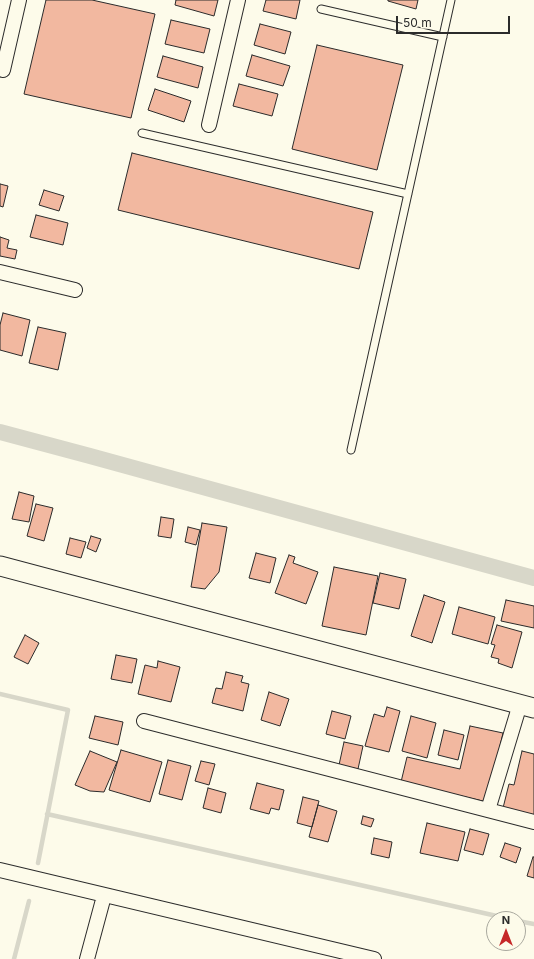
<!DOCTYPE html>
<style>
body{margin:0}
#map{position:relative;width:534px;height:959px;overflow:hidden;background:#fdfbea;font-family:Inter,sans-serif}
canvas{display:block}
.north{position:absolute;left:486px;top:911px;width:40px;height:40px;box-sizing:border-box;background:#fdfbea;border:1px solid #a9a89e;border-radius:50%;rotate:0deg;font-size:11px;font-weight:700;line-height:16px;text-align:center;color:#2b2b2b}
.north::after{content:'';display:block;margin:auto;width:14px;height:18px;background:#c62828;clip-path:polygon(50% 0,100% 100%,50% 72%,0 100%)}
.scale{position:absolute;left:396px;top:16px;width:114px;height:18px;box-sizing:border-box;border:2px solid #2b2b2b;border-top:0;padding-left:5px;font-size:12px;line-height:14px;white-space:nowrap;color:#2b2b2b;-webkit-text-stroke:3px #fdfbea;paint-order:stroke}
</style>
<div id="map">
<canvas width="534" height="959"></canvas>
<div class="north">N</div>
<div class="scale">50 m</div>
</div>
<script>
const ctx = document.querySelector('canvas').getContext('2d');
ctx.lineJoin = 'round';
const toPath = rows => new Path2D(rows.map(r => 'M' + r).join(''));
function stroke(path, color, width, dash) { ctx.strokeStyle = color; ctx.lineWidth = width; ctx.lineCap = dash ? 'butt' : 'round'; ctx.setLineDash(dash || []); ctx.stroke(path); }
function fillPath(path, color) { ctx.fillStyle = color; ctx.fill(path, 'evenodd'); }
stroke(toPath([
 [0,694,68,710,38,863],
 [47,814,510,919],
 [518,921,534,924],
 [14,959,29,901]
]), '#d8d7c9', 4.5);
stroke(toPath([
 [0,432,90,456,534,578]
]), '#d8d7c9', 16);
const building = toPath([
 [46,0,92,0,155,14,131,118,24,94,46,0],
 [176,0,218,0,214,16,175,5,176,0],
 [266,0,300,0,296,19,263,11,266,0],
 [388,0,418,0,416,9,388,1,388,0],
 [171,20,210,29,204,53,165,44,171,20],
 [260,24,291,32,285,54,254,45,260,24],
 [317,45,403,65,377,170,292,149,317,45],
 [252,55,290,66,283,86,246,76,252,55],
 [163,56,203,67,198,88,157,77,163,56],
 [239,84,278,94,272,116,233,106,239,84],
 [155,89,191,101,184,122,148,110,155,89],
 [132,153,373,212,359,269,118,210,132,153],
 [0,184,8,186,3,207,0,206,0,184],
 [44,190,64,196,59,211,39,205,44,190],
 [36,215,68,223,63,245,30,237,36,215],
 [0,237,9,240,7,248,17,250,15,259,0,256,0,237],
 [3,313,30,320,22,356,0,350,0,325,3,313],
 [38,327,66,333,58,370,29,363,38,327],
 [19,492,34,496,29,522,12,519,19,492],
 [36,504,53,508,44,541,27,536,36,504],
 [161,517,174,519,171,538,158,536,161,517],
 [202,523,227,527,219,572,205,589,191,587,202,523],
 [188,527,200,530,196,545,185,542,188,527],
 [91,536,101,539,96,552,87,548,91,536],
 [70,538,86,542,81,558,66,554,70,538],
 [256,553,276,558,270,583,249,578,256,553],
 [289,555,295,557,293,563,318,572,306,604,275,593,289,555],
 [334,567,378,576,366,635,322,626,334,567],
 [380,573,406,579,399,609,373,603,380,573],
 [424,595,445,602,432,643,411,636,424,595],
 [506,600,534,606,534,628,501,621,506,600],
 [459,607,495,617,488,644,452,634,459,607],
 [497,625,522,632,512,668,498,663,499,659,491,657,495,645,491,644,497,625],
 [25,635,39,643,28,664,14,657,25,635],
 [116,655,137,659,132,683,111,679,116,655],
 [158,661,180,667,171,702,138,694,145,665,157,668,158,661],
 [226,672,243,676,241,682,249,684,243,711,212,703,216,688,222,689,226,672],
 [269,692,289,699,280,726,261,720,269,692],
 [387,707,400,711,389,752,365,746,374,714,384,717,387,707],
 [332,711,351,716,345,739,326,734,332,711],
 [95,716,123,722,118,745,89,738,95,716],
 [411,716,436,723,427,758,402,751,411,716],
 [470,726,503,733,487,802,401,782,407,757,460,769,470,726],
 [444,730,464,735,458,760,438,755,444,730],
 [344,742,363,746,358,769,339,765,344,742],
 [121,750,162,762,150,802,109,790,121,750],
 [90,751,117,762,104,792,90,791,75,785,90,751],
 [522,751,534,754,534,815,503,808,509,784,514,785,522,751],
 [168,760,191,766,182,800,159,794,168,760],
 [201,761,215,764,209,785,195,781,201,761],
 [257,783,284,790,279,810,271,808,269,814,250,809,257,783],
 [208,788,226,793,221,813,203,808,208,788],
 [303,797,319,801,312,827,297,823,303,797],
 [318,805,337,811,328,842,309,837,318,805],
 [363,816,374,819,371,827,361,824,363,816],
 [427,823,465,832,458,861,420,853,427,823],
 [470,829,489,834,483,855,464,850,470,829],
 [374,838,392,842,389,858,371,854,374,838],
 [505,843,521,848,516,863,500,857,505,843],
 [533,857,534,857,534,878,527,876,533,857]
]);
fillPath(building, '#f2b8a0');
stroke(building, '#2b2b2b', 1);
const lane = toPath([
 [321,9,443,37],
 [142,133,408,194],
 [351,450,451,0]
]);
const street = toPath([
 [3,70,19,0],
 [209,125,238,0],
 [0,272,75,290],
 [144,721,534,822],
 [488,810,520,704],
 [0,870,374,959],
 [87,959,104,896]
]);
const secondary = toPath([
 [0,566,534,708]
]);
stroke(lane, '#2b2b2b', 9);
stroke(street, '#2b2b2b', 16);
stroke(secondary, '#2b2b2b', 21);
stroke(lane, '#fdfbea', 7);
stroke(street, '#fdfbea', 14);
stroke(secondary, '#fdfbea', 19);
</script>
